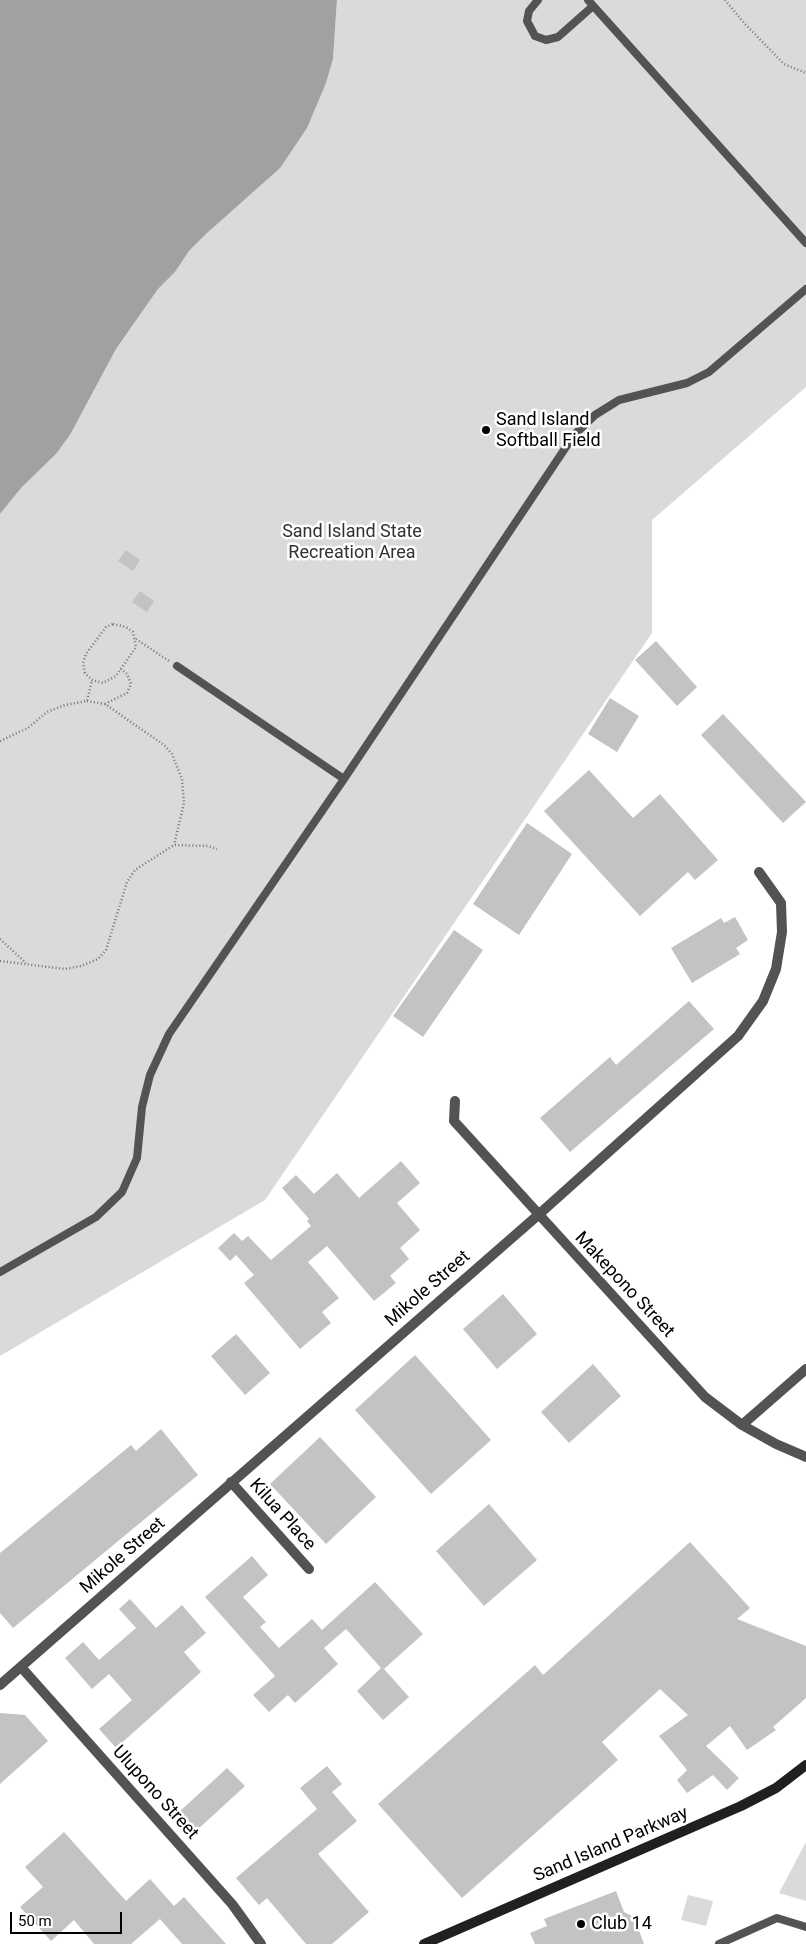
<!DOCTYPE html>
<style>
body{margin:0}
#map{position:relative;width:806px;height:1944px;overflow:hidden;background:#fff;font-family:Roboto,sans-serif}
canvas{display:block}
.scale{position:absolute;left:10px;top:1912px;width:112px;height:22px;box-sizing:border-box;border:2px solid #000;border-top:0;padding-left:6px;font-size:15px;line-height:18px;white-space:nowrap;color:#000;-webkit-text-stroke:4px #fff;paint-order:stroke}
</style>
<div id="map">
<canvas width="806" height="1944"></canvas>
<div class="scale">50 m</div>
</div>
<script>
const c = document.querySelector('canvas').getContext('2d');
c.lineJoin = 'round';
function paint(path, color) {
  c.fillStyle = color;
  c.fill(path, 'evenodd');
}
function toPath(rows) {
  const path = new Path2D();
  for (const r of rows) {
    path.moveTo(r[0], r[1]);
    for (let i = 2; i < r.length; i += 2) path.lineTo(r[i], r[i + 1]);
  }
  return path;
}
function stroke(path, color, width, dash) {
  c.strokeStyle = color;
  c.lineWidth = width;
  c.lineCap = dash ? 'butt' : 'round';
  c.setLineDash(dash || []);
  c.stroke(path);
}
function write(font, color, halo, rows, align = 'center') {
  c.font = font + ' Roboto,sans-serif';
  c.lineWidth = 5;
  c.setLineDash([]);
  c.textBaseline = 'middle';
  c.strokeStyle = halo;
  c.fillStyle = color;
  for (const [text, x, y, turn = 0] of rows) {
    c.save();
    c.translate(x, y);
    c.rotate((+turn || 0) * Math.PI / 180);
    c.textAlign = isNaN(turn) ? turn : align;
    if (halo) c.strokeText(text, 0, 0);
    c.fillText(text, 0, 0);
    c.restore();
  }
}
paint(toPath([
 [337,0,806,0,806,387,652,520,652,633,265,1200,0,1356,0,514,21,488,56,454,70,435,116,349,158,289,175,272,189,251,224,216,326,83,333,59],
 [806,1842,806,1901,779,1893],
 [688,1895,713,1901,706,1926,681,1920]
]), '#dadada');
paint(toPath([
 [0,0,337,0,333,59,326,83,307,128,280,168,207,233,189,251,175,272,158,289,116,349,70,435,56,454,21,488,0,514]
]), '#a1a1a1');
paint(toPath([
 [126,550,140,560,133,571,118,561],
 [140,591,154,601,147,612,132,602],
 [656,641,697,687,677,706,635,660],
 [610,698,639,716,617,752,588,734],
 [723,714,806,802,783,823,701,735],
 [589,770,633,818,660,794,718,860,695,880,688,872,640,916,544,811],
 [527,823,572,854,519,935,473,904],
 [735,917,748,940,736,948,740,954,692,983,671,948,721,918,724,923],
 [454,930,483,950,423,1037,393,1016],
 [689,1001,714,1029,570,1152,540,1118,610,1057,616,1065],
 [401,1161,420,1183,397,1203,420,1230,400,1248,409,1259,390,1276,396,1283,374,1301,327,1246,308,1262,339,1298,322,1312,331,1323,300,1349,244,1283,254,1275,236,1255,230,1261,218,1248,234,1233,242,1241,248,1236,271,1260,311,1226,307,1221,309,1219,282,1188,296,1175,314,1194,337,1173,359,1198],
 [503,1294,537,1334,497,1369,463,1329],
 [236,1334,270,1373,245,1395,211,1356],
 [415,1355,491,1440,431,1494,355,1410],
 [593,1364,621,1396,569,1443,541,1412],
 [161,1429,198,1475,13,1628,0,1613,0,1553,131,1445,136,1451],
 [320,1437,376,1497,326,1544,270,1484],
 [489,1504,537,1560,484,1606,436,1551],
 [690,1542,750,1608,737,1619,806,1646,806,1698,773,1727,776,1730,747,1750,730,1726,706,1746,739,1778,727,1790,713,1775,687,1793,677,1780,687,1770,659,1736,688,1715,660,1689,602,1742,618,1760,462,1898,378,1804,535,1665,543,1675],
 [252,1556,268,1575,243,1597,266,1622,260,1627,279,1648,312,1619,322,1630,375,1582,423,1634,384,1669,409,1697,383,1720,357,1691,381,1668,346,1629,324,1648,338,1664,295,1703,288,1695,269,1712,253,1695,275,1676,205,1597],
 [130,1599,156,1628,182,1605,206,1633,184,1652,201,1672,116,1748,99,1729,132,1700,109,1674,92,1689,65,1658,83,1642,99,1660,136,1628,119,1609],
 [0,1713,25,1715,48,1741,0,1784],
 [327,1766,342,1784,332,1792,357,1821,318,1854,369,1912,332,1944,306,1944,267,1898,259,1905,236,1878,317,1809,300,1788],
 [227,1768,245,1786,196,1831,178,1813],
 [64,1832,126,1901,150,1879,174,1906,184,1897,226,1944,182,1944,160,1919,131,1944,94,1944,74,1920,51,1941,20,1907,43,1887,25,1867],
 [616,1891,624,1912,634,1917,644,1944,535,1944,530,1933,547,1926,544,1919]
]), '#c3c3c3');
stroke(toPath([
 [725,0,745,24,784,64,806,73],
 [113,624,126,627,133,632,136,647,116,676,103,683,92,680,85,673,83,663,86,654,106,627,113,624],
 [136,639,169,661],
 [87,701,105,704,164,745,172,754,182,779,184,803,174,845],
 [105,704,127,693,131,684,127,674,121,669],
 [0,741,28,728,47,712,65,705,87,701,92,680],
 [0,939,26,963],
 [0,961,65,969,81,966,98,959,106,950,127,882,135,870,174,845,208,846,217,849]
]), '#757575', 2.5, [1, 2.5]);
stroke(toPath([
 [538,0,529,11,527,21,535,36,546,40,558,37,593,6],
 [588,0,806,243],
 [177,666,344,779],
 [0,1272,96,1217,122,1192,137,1158,142,1107,150,1075,169,1034,344,779,574,435,595,415,619,400,687,383,709,372,806,289],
 [719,1944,777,1918,806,1927]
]), '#535353', 8);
stroke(toPath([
 [455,1101,454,1121,705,1397,742,1425,776,1444,806,1457],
 [742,1425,806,1369],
 [231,1482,309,1569],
 [21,1667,232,1904,261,1944],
 [0,1685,537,1216,738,1036,763,1001,776,969,782,932,781,903,759,872]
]), '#535353', 10);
stroke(toPath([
 [424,1944,741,1806,776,1788,806,1765]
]), '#202020', 10);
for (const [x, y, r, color] of [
 [486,430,5,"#000"],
 [581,1924,5,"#000"]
]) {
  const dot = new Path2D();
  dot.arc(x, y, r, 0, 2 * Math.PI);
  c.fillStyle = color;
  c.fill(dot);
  stroke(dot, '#fff', 2);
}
write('18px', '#000', '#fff', [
 ["Sand Island",496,420],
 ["Softball Field",496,441],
 ["Club 14",591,1924]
], 'left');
write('18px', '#313131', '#fff', [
 ["Sand Island State",352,532],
 ["Recreation Area",352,553]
]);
write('18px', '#000', '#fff', [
 ["Makepono Street",624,1285,47],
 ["Mikole Street",428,1289,-41],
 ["Kilua Place",282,1515,48],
 ["Mikole Street",123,1556,-41],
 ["Ulupono Street",155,1793,48],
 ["Sand Island Parkway",611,1845,-23]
]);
</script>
